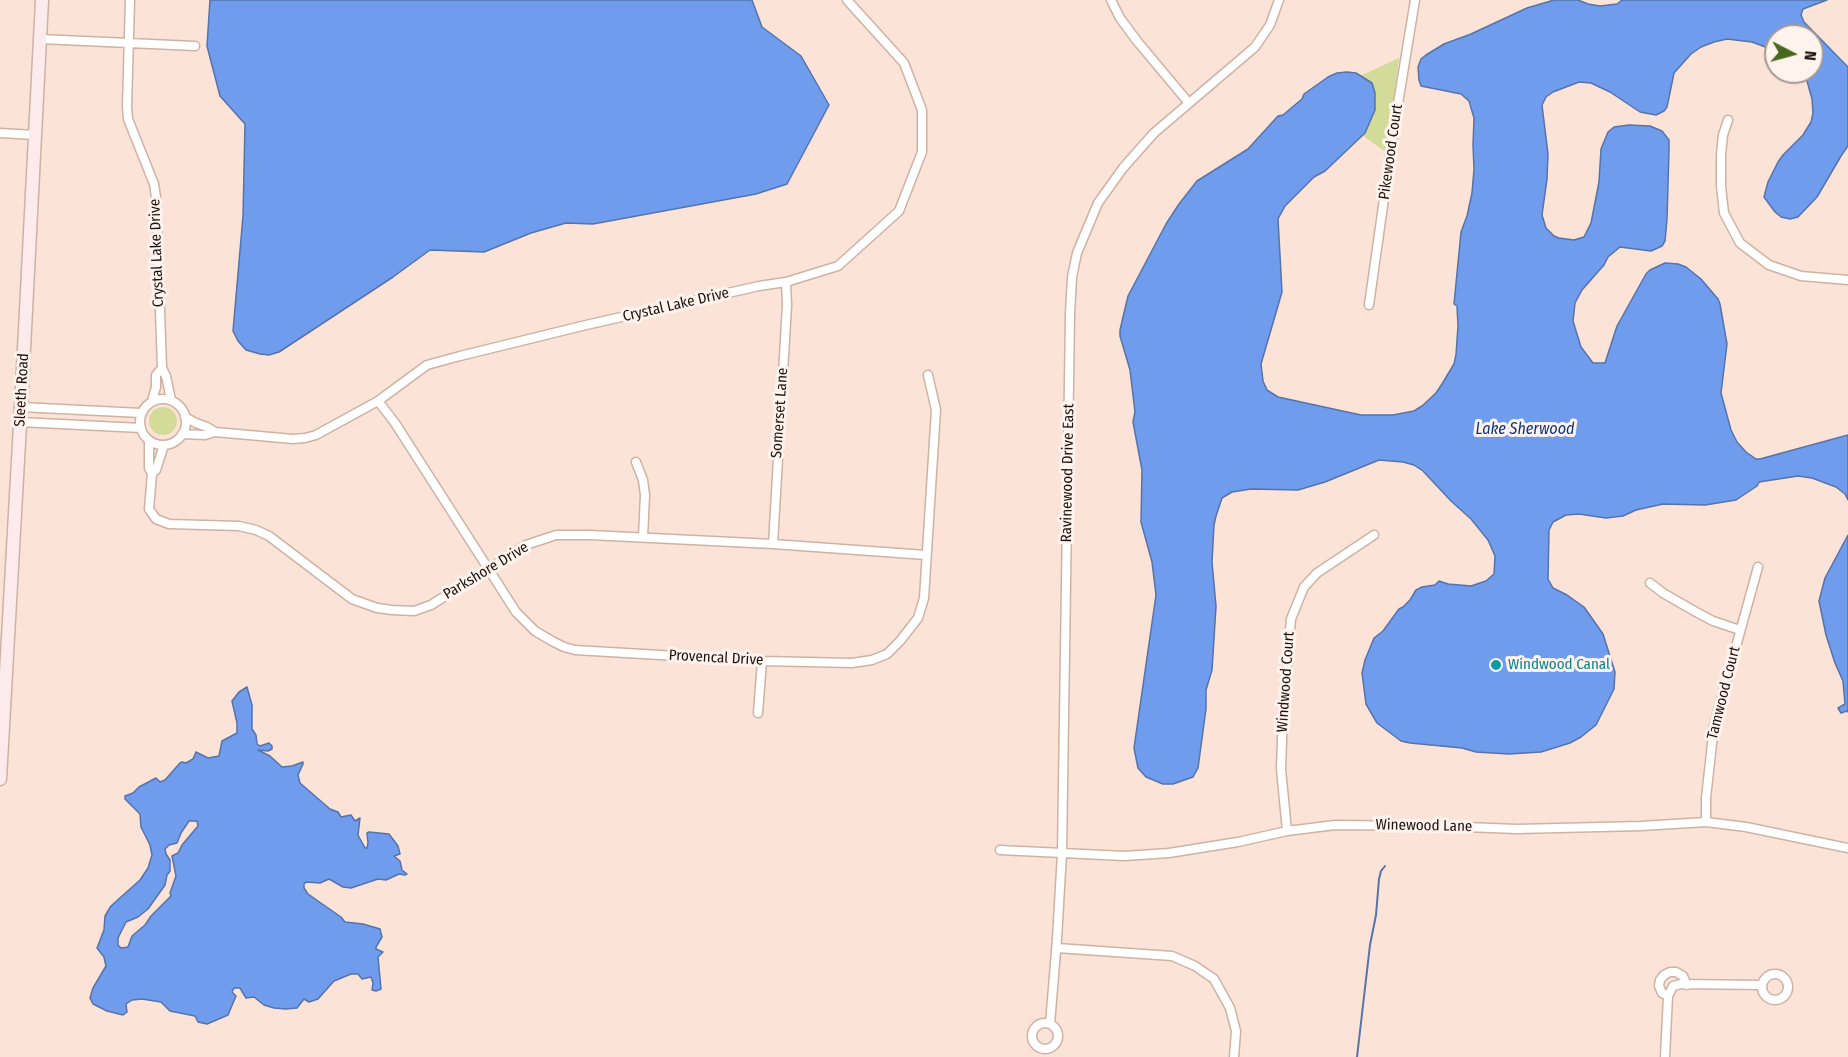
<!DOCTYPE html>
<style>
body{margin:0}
#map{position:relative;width:1848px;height:1057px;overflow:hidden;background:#fbe3d8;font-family:"Fira Sans Condensed",sans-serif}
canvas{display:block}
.north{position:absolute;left:1764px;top:24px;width:60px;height:60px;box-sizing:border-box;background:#fff3ed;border:2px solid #a59994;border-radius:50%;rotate:96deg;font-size:16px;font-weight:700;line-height:24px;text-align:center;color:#1d130e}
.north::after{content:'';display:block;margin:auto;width:21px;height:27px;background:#47681e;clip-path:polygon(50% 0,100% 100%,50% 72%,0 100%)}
</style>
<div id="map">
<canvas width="1848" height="1057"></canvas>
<div class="north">N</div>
</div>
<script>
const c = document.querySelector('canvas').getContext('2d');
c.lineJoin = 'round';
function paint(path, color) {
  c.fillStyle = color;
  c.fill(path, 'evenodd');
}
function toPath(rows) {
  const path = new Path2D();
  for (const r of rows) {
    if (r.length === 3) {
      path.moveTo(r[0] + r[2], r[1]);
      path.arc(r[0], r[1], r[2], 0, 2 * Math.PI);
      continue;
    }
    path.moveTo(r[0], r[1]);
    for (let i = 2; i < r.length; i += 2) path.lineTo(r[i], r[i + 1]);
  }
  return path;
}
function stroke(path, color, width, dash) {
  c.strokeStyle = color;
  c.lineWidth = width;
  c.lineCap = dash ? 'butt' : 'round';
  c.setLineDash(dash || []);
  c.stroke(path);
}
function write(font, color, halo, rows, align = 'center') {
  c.font = font + ' "Fira Sans Condensed",sans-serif';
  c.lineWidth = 6;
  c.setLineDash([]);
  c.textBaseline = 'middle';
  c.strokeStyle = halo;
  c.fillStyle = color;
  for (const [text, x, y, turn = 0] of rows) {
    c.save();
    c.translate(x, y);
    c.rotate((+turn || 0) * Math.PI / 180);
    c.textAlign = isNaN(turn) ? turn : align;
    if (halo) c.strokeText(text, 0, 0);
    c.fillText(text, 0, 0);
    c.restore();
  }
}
paint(toPath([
 [1399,58,1387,153,1362,135,1373,117,1376,100,1375,93,1360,76],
 [163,421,14]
]), '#d3db99');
const water = toPath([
 [210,0,752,0,762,27,801,56,829,105,787,184,756,194,593,224,566,223,531,233,484,252,430,250,393,277,279,352,269,355,260,354,246,350,238,341,233,331,243,216,245,124,220,96,207,46,210,0],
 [1554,0,1578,0,1588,4,1600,6,1617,4,1622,0,1827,0,1803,9,1801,15,1804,22,1848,67,1848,146,1841,156,1817,197,1798,217,1790,219,1781,217,1775,212,1764,197,1768,182,1778,162,1783,155,1803,135,1811,122,1813,113,1812,99,1807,81,1801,72,1812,72,1812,36,1776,36,1776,51,1752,42,1727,39,1714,42,1701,47,1691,54,1674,73,1667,107,1664,111,1656,115,1640,112,1610,92,1591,83,1579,82,1553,92,1546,97,1542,105,1548,154,1547,179,1542,215,1546,228,1554,236,1559,238,1574,240,1584,237,1591,223,1599,182,1601,149,1608,132,1614,127,1629,125,1650,126,1662,131,1669,140,1669,150,1667,219,1665,241,1662,246,1651,251,1620,247,1608,257,1604,265,1582,290,1575,303,1573,321,1581,347,1593,363,1605,363,1617,326,1646,274,1650,270,1665,263,1678,264,1686,267,1701,279,1718,299,1720,304,1727,344,1721,393,1731,430,1737,442,1746,452,1756,459,1760,459,1848,435,1848,500,1845,494,1836,487,1812,478,1798,476,1759,482,1757,486,1736,500,1705,505,1663,504,1636,510,1623,516,1606,518,1579,514,1566,515,1553,522,1549,530,1548,579,1553,588,1567,595,1584,607,1603,634,1615,672,1614,689,1596,725,1581,737,1570,743,1541,752,1509,754,1476,752,1462,748,1410,743,1401,741,1377,723,1366,704,1362,673,1365,660,1374,638,1383,631,1399,609,1403,607,1410,600,1416,590,1422,587,1435,585,1439,581,1448,584,1471,586,1486,581,1494,574,1495,556,1488,540,1471,519,1451,501,1423,471,1414,465,1403,462,1379,460,1325,482,1298,490,1251,489,1232,492,1222,498,1216,516,1214,525,1212,562,1216,606,1214,639,1212,670,1206,690,1206,709,1198,768,1193,777,1173,784,1163,784,1146,777,1138,768,1134,748,1156,595,1152,562,1141,522,1142,470,1133,422,1135,412,1130,370,1120,336,1120,330,1128,296,1166,224,1179,204,1197,181,1248,149,1278,116,1283,115,1302,99,1304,94,1328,77,1337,73,1347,72,1356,73,1372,83,1375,93,1375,110,1365,133,1325,171,1314,177,1285,206,1278,219,1282,292,1261,364,1263,381,1267,390,1278,397,1361,415,1393,415,1414,411,1422,406,1436,393,1442,384,1454,364,1456,355,1458,326,1457,306,1454,304,1461,232,1467,216,1472,193,1474,169,1473,145,1474,118,1469,101,1461,94,1421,86,1419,80,1418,67,1421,59,1426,55,1444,44,1471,34,1527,8,1554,0],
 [1848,535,1848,712,1847,711,1841,713,1838,708,1845,704,1843,681,1835,663,1826,635,1819,601,1825,578,1848,535],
 [247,687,252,705,252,729,256,735,257,744,260,746,269,743,272,746,272,749,268,751,258,750,270,756,282,767,292,766,303,762,303,764,298,775,300,783,330,809,338,812,341,817,351,815,355,821,360,818,358,835,365,848,367,848,368,843,367,833,369,832,389,834,398,846,400,854,394,856,400,861,402,870,407,874,405,875,399,874,386,880,378,879,351,888,343,887,329,879,320,883,306,882,304,884,304,888,308,894,341,917,345,922,363,924,380,929,382,937,376,947,376,949,383,952,378,957,381,989,376,991,372,990,373,983,371,977,362,979,358,974,351,974,334,981,318,999,309,1002,304,999,297,1008,286,1009,274,1008,264,1005,254,997,246,998,240,988,234,988,232,992,236,996,228,1015,207,1024,198,1022,195,1016,170,1011,161,1002,142,999,132,1000,126,1004,127,1012,123,1015,107,1011,93,1004,90,998,93,988,106,966,104,957,97,948,104,930,105,916,111,906,140,880,148,868,152,855,150,845,141,827,140,814,125,799,125,796,133,793,139,787,156,778,160,782,165,780,180,763,182,762,186,763,193,759,196,752,208,758,219,756,222,741,237,733,237,723,232,701,239,692,247,687],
 [189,821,197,821,198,826,182,845,178,853,172,856,176,876,170,893,171,896,151,916,145,925,132,936,128,947,121,948,118,945,118,938,126,922,138,917,148,909,165,885,167,875,170,871,170,860,166,854,165,849,169,845,177,843,181,833,189,821]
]);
paint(water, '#6f9ced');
stroke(water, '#5673aa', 1.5);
stroke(toPath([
 [1357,1057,1370,945,1376,915,1379,879,1381,871,1385,866]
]), '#5673aa', 2);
const street = toPath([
 [130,0,127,107,128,119,154,184,156,197,162,368,166,376,171,400],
 [1111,0,1120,18,1137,41,1188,102],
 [40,39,195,46],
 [1728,120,1723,135,1721,154,1721,186,1724,213,1740,243,1769,265,1801,276,1848,280],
 [0,133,35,135],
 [1369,305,1394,128,1415,0],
 [163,422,23],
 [152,401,156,387,156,375,162,368],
 [378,401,395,423,516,612,535,631,552,641,564,647,575,650,762,661,852,663,872,660,887,654,900,641,918,618,924,598,936,410,928,375],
 [21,407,141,413],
 [185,417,196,423,207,427,215,432],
 [20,422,141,428],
 [182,434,205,435,215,432,293,439,305,438,316,435,378,401,427,365,460,356,586,325,759,286,786,282,838,266,899,211,922,152,922,110,904,63,847,0],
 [149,441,149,468,152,474],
 [164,445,156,470,152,474,149,509,156,519,169,524,239,526,256,530,269,536,352,599,377,608,392,610,414,611,431,605,526,545,556,535,590,535,773,544,926,555],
 [636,462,643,480,645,495,643,537],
 [773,544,787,305,786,282],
 [1650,583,1663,593,1696,612,1713,621,1740,630],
 [758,713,762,661],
 [1706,822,1706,798,1714,726,1758,567],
 [1287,831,1281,769,1283,712,1291,619,1304,587,1317,573,1374,535],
 [1000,850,1124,856,1169,853,1238,842,1287,831,1335,825,1440,826,1517,829,1641,826,1706,822,1746,827,1848,848],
 [1057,948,1172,956,1195,966,1214,979,1230,1008,1236,1031,1234,1057],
 [1775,987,13],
 [1668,996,1662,993,1659,986,1660,980,1664,975,1670,972,1676,972,1683,976,1687,985],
 [1045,1036,13],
 [1050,1024,1057,939,1062,853,1070,314,1072,277,1077,253,1098,203,1123,168,1154,133,1255,47,1270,25,1279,0],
 [1665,1057,1668,996,1673,986,1681,984,1762,985]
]);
const secondary = toPath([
 [0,779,21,407,42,0]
]);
stroke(street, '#ceb2a4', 11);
stroke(secondary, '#ceb2a4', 15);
stroke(street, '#fff', 8);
stroke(secondary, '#fceaed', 12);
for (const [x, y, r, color] of [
 [1496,665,6,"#0f9aa8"]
]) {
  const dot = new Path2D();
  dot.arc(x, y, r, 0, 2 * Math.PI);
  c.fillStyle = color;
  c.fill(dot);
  stroke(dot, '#fff3ed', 2);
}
write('15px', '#1d130e', '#fff3ed', [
 ["Pikewood Court",1391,152,-82],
 ["Crystal Lake Drive",157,253,-92],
 ["Crystal Lake Drive",676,305,-13],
 ["Sleeth Road",22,390,-87],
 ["Somerset Lane",780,413,-86],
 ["Ravinewood Drive East",1068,473,-89],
 ["Parkshore Drive",486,571,-31],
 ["Provencal Drive",716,658,3],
 ["Windwood Court",1286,682,-86],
 ["Tamwood Court",1724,693,-76],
 ["Winewood Lane",1424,826,1]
]);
write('15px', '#0d838f', '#fff3ed', [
 ["Windwood Canal",1508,665]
], 'left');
write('italic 16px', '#0e357b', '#fff3ed', [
 ["Lake Sherwood",1525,430]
]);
</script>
